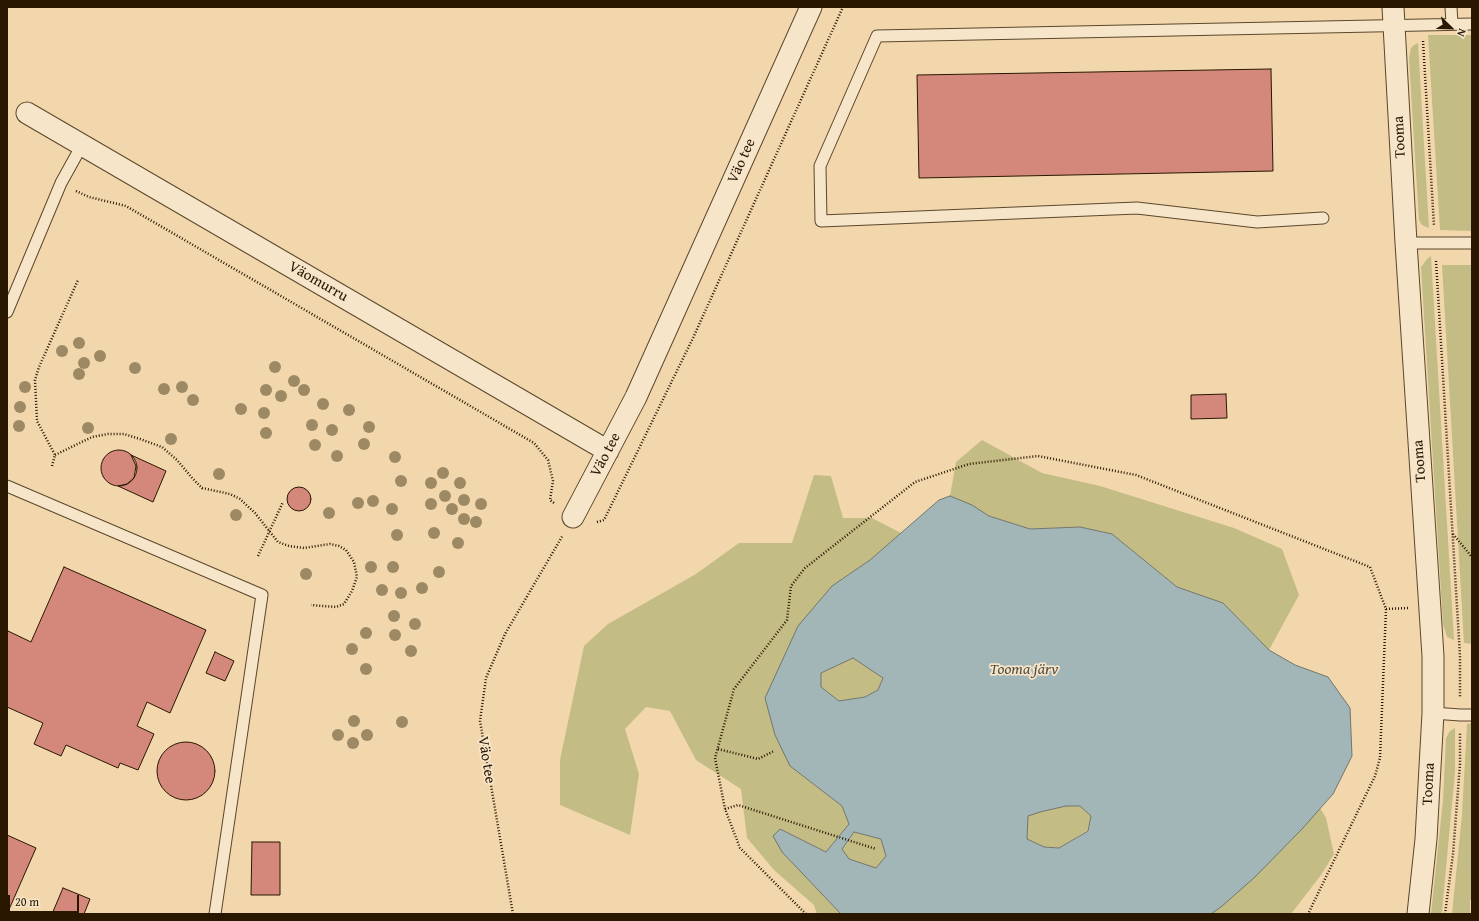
<!DOCTYPE html>
<meta charset="utf-8">
<style>
body{margin:0}
#map{position:relative;width:1479px;height:921px;overflow:hidden;background:#f2d7ad;font-family:"Gentium Book Plus",serif}
canvas{display:block}
.frame{position:absolute;inset:0;border:8px solid #291700;pointer-events:none}
.north{position:absolute;left:1431px;top:8px;width:40px;height:40px;-webkit-text-stroke:3px #f7e5ca;paint-order:stroke;rotate:113deg;font-size:11px;font-weight:700;line-height:16px;text-align:center;color:#291700}
.north::after{content:'';display:block;margin:auto;width:14px;height:18px;background:#291700;clip-path:polygon(50% 0,100% 100%,50% 72%,0 100%)}
.scale{position:absolute;left:8px;top:895px;width:71px;height:18px;box-sizing:border-box;border:2px solid #291700;border-top:0;padding-left:5px;font-size:12px;line-height:14px;white-space:nowrap;color:#291700;-webkit-text-stroke:3px #f7e5ca;paint-order:stroke}
</style>
<div id="map">
<canvas width="1479" height="921"></canvas>
<div class="frame"></div>
<div class="north">N</div>
<div class="scale">20 m</div>
</div>
<script>
const c = document.querySelector('canvas').getContext('2d');
c.lineJoin = 'round';
function paint(path, color) {
  c.fillStyle = color;
  c.fill(path, 'evenodd');
}
function toPath(rows) {
  const path = new Path2D();
  for (const r of rows) {
    if (r.length === 3) {
      path.moveTo(r[0] + r[2], r[1]);
      path.arc(r[0], r[1], r[2], 0, 2 * Math.PI);
      continue;
    }
    path.moveTo(r[0], r[1]);
    for (let i = 2; i < r.length; i += 2) path.lineTo(r[i], r[i + 1]);
  }
  return path;
}
function stroke(path, color, width, dash) {
  c.strokeStyle = color;
  c.lineWidth = width;
  c.lineCap = dash ? 'butt' : 'round';
  c.setLineDash(dash || []);
  c.stroke(path);
}
function write(font, color, halo, rows, align = 'center') {
  c.font = font + ' "Gentium Book Plus",serif';
  c.lineWidth = 3.5;
  c.setLineDash([]);
  c.textBaseline = 'middle';
  c.strokeStyle = halo;
  c.fillStyle = color;
  for (const [text, x, y, turn = 0] of rows) {
    c.save();
    c.translate(x, y);
    c.rotate((+turn || 0) * Math.PI / 180);
    c.textAlign = isNaN(turn) ? turn : align;
    if (halo) c.strokeText(text, 0, 0);
    c.fillText(text, 0, 0);
    c.restore();
  }
}
paint(toPath([
 [1428,35,1472,35,1472,231,1440,230],
 [1418,43,1429,228,1422,225,1419,220,1414,141,1409,58,1411,48,1414,45],
 [1431,256,1454,640,1447,637,1443,624,1421,267,1427,259],
 [1442,265,1472,265,1472,644,1464,643],
 [982,440,1042,473,1100,486,1234,528,1282,549,1299,595,1269,650,1223,603,1177,587,1112,534,1080,527,1030,529,989,516,977,509,950,496,956,462],
 [814,475,831,476,843,518,872,518,901,533,870,560,832,586,790,766,842,806,849,824,826,852,780,829,782,852,841,914,817,914,814,905,775,871,747,838,741,789,696,760,670,711,646,707,625,729,639,774,630,835,560,805,560,760,584,646,608,624,696,574,739,543,792,543],
 [853,658,883,677,878,690,865,697,839,701,821,687,821,673],
 [1328,677,1350,708,1352,756,1333,794,1320,808,1326,818,1334,854,1321,875,1291,914,1142,914],
 [1472,723,1472,900,1470,900,1470,914,1452,914,1462,815,1467,724],
 [1455,728,1455,772,1442,911,1441,914,1431,914,1443,800,1446,738,1450,731],
 [1066,806,1080,806,1091,816,1088,830,1059,848,1044,847,1027,839,1028,816,1040,812],
 [854,832,881,839,886,856,876,868,849,859,841,849]
]), '#c3bc84');
const water = toPath([
 [950,496,972,505,989,516,1030,529,1080,527,1112,534,1177,587,1223,603,1269,650,1295,665,1328,677,1350,708,1352,756,1333,794,1302,829,1255,877,1221,907,1211,914,841,914,782,852,773,836,780,829,826,852,849,824,842,806,790,766,775,735,765,698,798,626,832,586,870,560,939,500,950,496],
 [853,658,883,678,878,690,865,697,839,701,821,687,821,673,853,658],
 [1066,806,1080,806,1091,816,1088,831,1059,848,1044,847,1027,839,1028,816,1040,812,1066,806],
 [854,832,881,839,886,856,876,868,849,859,842,849,854,832]
]);
paint(water, '#a2b6b7');
stroke(water, '#72766e', 1);
const building = toPath([
 [1271,69,1273,171,919,178,917,75,1271,69],
 [1226,394,1227,418,1191,419,1191,395,1226,394],
 [119,468,18],
 [131,455,166,471,153,502,118,486,127,484,134,478,136,466,131,455],
 [299,499,12],
 [64,567,206,630,170,713,147,702,137,726,154,734,138,770,120,763,118,768,66,745,61,756,34,744,43,723,7,707,7,633,8,631,31,642,64,567],
 [215,652,234,661,225,681,206,673,215,652],
 [186,771,29],
 [7,835,36,848,7,914,7,835],
 [252,842,280,842,280,895,251,895,252,842],
 [63,888,90,899,84,914,52,914,63,888]
]);
paint(building, '#d4887c');
stroke(building, '#291700', 1);
const lane = toPath([
 [1451,7,1452,24],
 [1323,218,1257,222,1137,208,821,221,820,166,877,36,1472,24],
 [1406,243,1472,243],
 [7,312,61,183,82,145],
 [7,486,262,595,215,914],
 [1433,713,1460,715,1472,715]
]);
const street = toPath([
 [1393,7,1406,243,1433,656,1433,713,1426,839,1418,914],
 [27,113,608,451],
 [573,517,636,397,811,7]
]);
stroke(lane, '#5b472b', 13);
stroke(street, '#5b472b', 23);
stroke(toPath([
 [1423,41,1434,226],
 [76,191,89,197,126,206,534,443,548,460,553,481,550,500,554,503],
 [1436,261,1460,656,1460,697],
 [55,455,92,437,108,434,124,434,140,439,162,447,177,460,193,479,202,488,230,494,240,499,255,513,278,542,289,546,304,548,330,544,339,546,346,550,354,562,357,577,352,591,344,604,336,607,311,605],
 [52,466,55,455,37,421,35,380,39,367,78,280],
 [597,522,604,520,693,338,843,7],
 [1453,534,1472,557],
 [258,556,283,502],
 [1386,609,1408,608],
 [718,749,758,759,774,751],
 [725,809,738,805,876,849],
 [513,914,480,721,486,678,505,634,563,535],
 [806,914,740,848,725,809,715,758,734,689,787,620,791,586,805,568,915,482,969,464,1038,456,1136,475,1370,567,1386,609,1380,758,1375,776,1308,914],
 [1445,914,1453,854,1460,764,1460,732]
]), '#291700', 2.5, [1, 2]);
stroke(lane, '#f7e5ca', 11);
stroke(street, '#f7e5ca', 21);
c.fillStyle = '#9d8964';
for (const [x, y] of [
 [79,343],
 [62,351],
 [100,356],
 [84,363],
 [275,367],
 [135,368],
 [79,374],
 [294,381],
 [25,387],
 [182,387],
 [164,389],
 [266,390],
 [304,390],
 [281,396],
 [193,400],
 [323,404],
 [20,407],
 [241,409],
 [349,410],
 [264,413],
 [312,425],
 [19,426],
 [369,427],
 [88,428],
 [332,430],
 [266,433],
 [171,439],
 [364,444],
 [315,445],
 [337,456],
 [395,457],
 [443,473],
 [219,474],
 [401,481],
 [431,483],
 [460,483],
 [445,496],
 [464,500],
 [373,501],
 [358,503],
 [431,504],
 [481,504],
 [392,509],
 [452,509],
 [329,513],
 [236,515],
 [464,519],
 [476,522],
 [434,533],
 [397,535],
 [458,543],
 [371,567],
 [393,567],
 [439,572],
 [306,574],
 [422,588],
 [382,590],
 [401,593],
 [394,616],
 [415,624],
 [366,633],
 [395,635],
 [352,649],
 [411,651],
 [366,669],
 [354,721],
 [402,722],
 [338,735],
 [367,735],
 [353,743]
]) {
  c.beginPath();
  c.arc(x, y, 6, 0, 2 * Math.PI);
  c.fill();
}
write('15px', '#291700', '#f7e5ca', [
 ["Tooma",1400,137,-93],
 ["Väo tee",742,161,-66],
 ["Väomurru",318,282,30],
 ["Väo tee",606,455,-62],
 ["Tooma",1420,461,-94],
 ["Väo tee",486,760,81],
 ["Tooma",1429,784,-87]
]);
write('italic 16px', '#534f40', '#f7e5ca', [
 ["Tooma järv",1024,670]
]);
</script>
